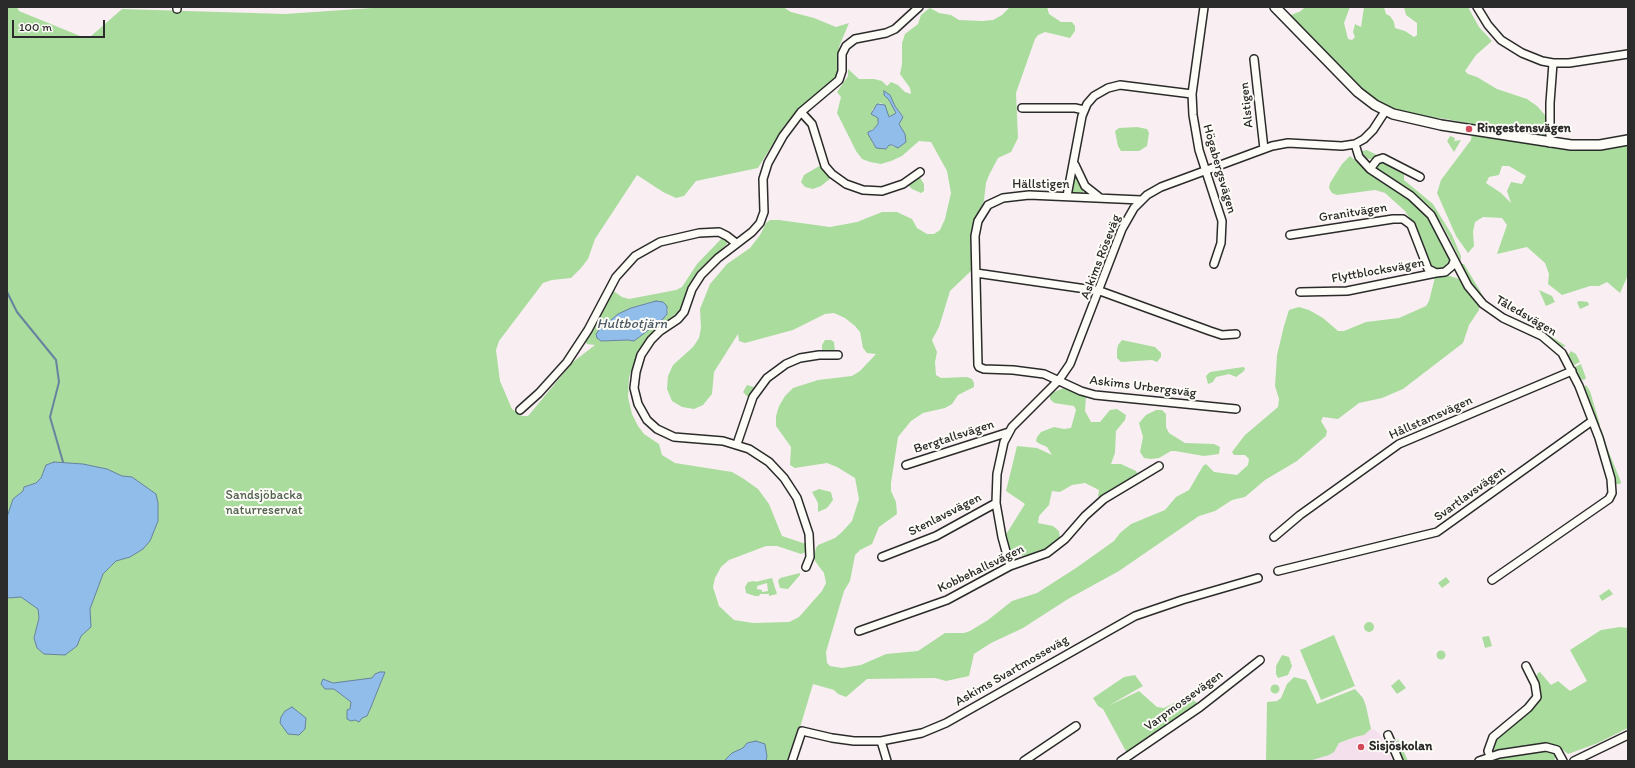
<!DOCTYPE html>
<meta charset="utf-8">
<style>
body{margin:0}
#map{position:relative;width:1635px;height:768px;overflow:hidden;background:#f9eff2;font-family:Itim,sans-serif}
canvas{display:block}
.frame{position:absolute;inset:0;border:8px solid #2b2b2b;pointer-events:none}
.scale{position:absolute;left:12px;top:20px;width:93px;height:18px;box-sizing:border-box;border:2px solid #2b2b2b;border-top:0;padding-left:5px;font-size:12px;line-height:14px;white-space:nowrap;color:#2b2b2b;-webkit-text-stroke:3px #fdfcf7;paint-order:stroke}
</style>
<div id="map">
<canvas width="1635" height="768"></canvas>
<div class="frame"></div>
<div class="scale">100 m</div>
</div>
<script>
const c = document.querySelector('canvas').getContext('2d');
c.lineJoin = 'round';
function paint(path, color) {
  c.fillStyle = color;
  c.fill(path, 'evenodd');
}
function toPath(rows) {
  const path = new Path2D();
  for (const r of rows) {
    if (r.length === 3) {
      path.moveTo(r[0] + r[2], r[1]);
      path.arc(r[0], r[1], r[2], 0, 2 * Math.PI);
      continue;
    }
    path.moveTo(r[0], r[1]);
    for (let i = 2; i < r.length; i += 2) path.lineTo(r[i], r[i + 1]);
  }
  return path;
}
function stroke(path, color, width, dash) {
  c.strokeStyle = color;
  c.lineWidth = width;
  c.lineCap = dash ? 'butt' : 'round';
  c.setLineDash(dash || []);
  c.stroke(path);
}
function write(font, color, halo, rows, align = 'center') {
  c.font = font + ' Itim,sans-serif';
  c.lineWidth = 4;
  c.setLineDash([]);
  c.textBaseline = 'middle';
  c.strokeStyle = halo;
  c.fillStyle = color;
  for (const [text, x, y, turn = 0] of rows) {
    c.save();
    c.translate(x, y);
    c.rotate((+turn || 0) * Math.PI / 180);
    c.textAlign = isNaN(turn) ? turn : align;
    if (halo) c.strokeText(text, 0, 0);
    c.fillText(text, 0, 0);
    c.restore();
  }
}
paint(toPath([
 [1371,729,1375,730,1380,735,1393,761,1309,761,1329,755,1334,752,1339,743,1355,737,1364,735]
]), '#f4dfed');
paint(toPath([
 [7,7,17,7,19,11,85,38,90,37,122,9,285,14,387,7,783,7,791,12,814,18,836,27,849,23,839,47,839,66,835,79,815,94,784,126,758,168,696,181,684,196,676,198,663,192,637,175,595,239,588,259,581,268,571,278,552,280,543,283,499,341,496,350,500,381,512,409,522,416,528,416,573,362,595,345,587,344,585,341,612,290,622,297,629,299,676,290,682,287,697,264,722,238,727,241,727,244,694,277,680,311,657,328,637,353,629,378,628,397,632,414,638,426,644,434,659,444,662,455,675,463,732,472,744,479,758,489,769,504,782,536,806,544,806,552,801,554,777,546,766,546,729,560,721,567,715,578,713,587,719,606,734,620,753,623,789,622,799,617,822,591,826,583,824,573,815,561,814,556,816,548,818,545,835,538,842,532,852,521,859,499,855,478,837,467,827,463,801,467,795,468,790,465,791,447,776,426,776,416,779,406,785,396,793,388,818,380,852,376,860,371,876,354,867,353,863,348,860,332,855,326,845,318,834,313,825,314,793,330,745,343,739,341,738,334,714,372,712,394,703,405,694,409,682,407,672,401,667,389,668,376,673,365,693,347,699,338,701,328,700,309,710,284,727,264,750,248,760,235,766,223,770,220,779,220,830,227,857,222,882,212,897,212,912,219,917,228,927,234,934,234,940,230,945,219,951,193,947,171,931,142,919,141,902,156,891,161,881,164,870,162,862,159,856,151,837,113,841,97,837,92,848,76,848,69,859,79,874,79,882,81,887,86,891,82,898,85,905,92,911,94,910,88,900,74,902,64,902,43,905,34,918,24,921,15,927,10,930,8,939,13,951,15,959,20,982,21,993,20,1002,15,1010,7,1047,7,1049,14,1061,22,1072,22,1075,26,1075,31,1070,38,1045,32,1038,35,1035,39,1016,93,1018,138,1011,152,998,158,989,175,986,183,984,200,977,219,973,269,950,291,939,327,932,340,937,352,935,362,936,375,941,378,967,377,972,379,974,383,974,387,958,395,952,404,945,408,923,413,911,421,898,437,891,483,891,491,896,502,897,514,879,527,872,544,860,550,855,555,850,581,844,591,826,652,827,663,830,666,842,668,861,665,886,654,918,651,945,633,964,633,970,631,988,620,1012,601,1037,593,1076,568,1114,541,1120,533,1131,524,1165,510,1176,497,1189,490,1203,466,1206,464,1214,472,1237,475,1248,465,1249,459,1245,455,1234,455,1232,452,1245,435,1278,407,1279,399,1275,386,1277,355,1284,326,1289,310,1299,307,1309,310,1323,318,1338,331,1344,331,1366,322,1399,318,1426,306,1429,301,1435,277,1447,275,1459,279,1479,306,1479,310,1469,325,1463,343,1403,389,1382,398,1359,403,1338,419,1323,417,1321,421,1327,431,1326,436,1297,461,1265,480,1245,497,1232,500,1215,511,1199,516,1119,571,1068,599,1023,628,991,643,974,654,969,676,946,681,935,678,867,679,846,697,838,694,834,690,813,684,790,761,7,761],
 [887,97,892,100,895,106,903,117,899,124,906,138,895,147,889,145,886,149,873,144,870,131,876,127,879,120,878,118,874,116,872,110,880,103,885,105,889,117,896,113],
 [647,303,668,309,667,314,663,318,634,341,628,340,601,341,599,330,607,323,618,314],
 [1305,7,1350,7,1344,23,1348,39,1352,40,1355,37,1353,32,1355,24,1361,27,1364,7,1384,7,1386,14,1390,16,1394,22,1395,28,1405,31,1414,37,1417,35,1417,23,1406,15,1404,7,1468,7,1479,27,1492,41,1476,55,1465,71,1468,74,1477,77,1497,89,1527,99,1537,106,1545,115,1546,136,1590,141,1628,135,1628,275,1620,293,1607,282,1599,286,1590,286,1562,295,1548,284,1549,274,1545,263,1527,247,1497,254,1507,225,1502,218,1483,217,1475,222,1473,232,1474,246,1468,253,1456,236,1437,193,1441,180,1471,140,1473,124,1446,119,1420,116,1395,110,1386,107,1367,93,1290,18,1291,15,1301,11],
 [1502,166,1509,166,1526,176,1522,184,1511,182,1507,191,1511,203,1501,193,1486,183,1489,177,1499,175],
 [1137,127,1147,129,1149,133,1147,146,1139,151,1121,151,1118,146,1115,131,1119,128],
 [1450,136,1455,138,1454,141,1461,140,1454,152,1447,141],
 [1367,150,1377,155,1374,160,1365,158,1362,151],
 [1350,156,1368,172,1407,197,1425,213,1449,255,1449,264,1445,269,1434,269,1430,266,1414,225,1405,211,1385,193,1375,190,1337,195,1332,193,1329,188,1330,183,1342,164],
 [1382,160,1404,173,1404,180,1433,204,1452,235,1461,256,1461,261,1443,226,1431,208,1408,188,1377,169,1377,164],
 [821,165,831,178,821,186,813,189,805,187,801,182,804,175],
 [1074,175,1083,187,1083,194,1071,193],
 [919,176,924,184,924,191,921,193,912,189,908,185],
 [1461,264,1464,264,1486,301,1470,282],
 [1539,290,1552,296,1555,302,1546,306],
 [1580,301,1588,302,1589,305,1580,309,1577,302],
 [1497,310,1544,332,1566,346,1562,347,1539,330],
 [825,340,831,340,834,342,835,352,822,351,822,345],
 [1122,340,1155,347,1161,353,1161,357,1157,362,1152,360,1121,362,1117,358,1117,350,1118,345],
 [1571,351,1576,354,1580,362,1574,365,1568,355],
 [1581,364,1586,378,1584,380,1580,379,1575,367],
 [1243,367,1245,368,1244,371,1236,377,1229,374,1216,377,1213,382,1208,384,1206,376,1210,372],
 [747,385,754,387,748,397,743,392],
 [1586,385,1590,391,1600,425,1598,426,1585,391,1584,387],
 [1064,388,1086,396,1085,411,1091,422,1100,422,1110,410,1117,409,1126,415,1125,420,1116,431,1115,453,1111,464,1121,464,1136,471,1138,474,1100,498,1098,496,1099,490,1085,483,1072,485,1060,492,1052,491,1049,505,1039,516,1038,523,1053,526,1059,531,1060,539,1042,552,1030,556,1015,555,1010,551,1005,536,1025,504,1006,491,1017,446,1037,448,1052,455,1047,447,1038,443,1036,441,1037,437,1041,432,1054,427,1064,429,1071,428,1076,410,1074,406,1054,403,1050,399,1050,395,1054,392],
 [1156,410,1162,410,1166,414,1166,427,1169,433,1185,443,1214,444,1220,447,1219,454,1204,456,1175,451,1171,451,1159,458,1151,459,1144,458,1140,452,1143,437,1139,423,1146,415],
 [1601,428,1608,450,1621,482,1620,484,1616,484,1615,481,1600,430],
 [819,489,831,492,833,500,827,508,818,512,818,503,812,492],
 [800,573,800,575,788,589,780,588,778,581,780,578],
 [1446,577,1450,582,1442,588,1438,583],
 [772,578,777,594,769,596,769,594,760,594,759,596,755,596,746,593,745,587,748,582,755,581,755,582],
 [767,583,768,591,762,592,762,590,757,589,757,586],
 [1609,589,1613,594,1602,601,1599,596],
 [1369,627,5],
 [1620,627,1628,628,1628,728,1598,743,1568,754,1558,746,1549,743,1498,752,1494,750,1492,747,1495,738,1537,703,1539,699,1535,678,1538,673,1540,672,1551,685,1558,681,1570,691,1587,681,1570,650,1601,630],
 [1334,635,1355,686,1321,700,1300,650],
 [1489,636,1492,646,1485,648,1482,637],
 [1441,655,4.5],
 [1282,655,1289,657,1292,666,1288,675,1278,678,1276,674,1276,666],
 [1135,675,1143,686,1108,706,1139,691,1157,707,1164,708,1188,696,1200,705,1128,755,1103,709,1098,706,1093,698,1124,677],
 [1294,677,1306,680,1317,704,1355,689,1363,698,1366,706,1371,729,1364,735,1355,737,1339,743,1334,752,1329,755,1309,761,1266,761,1267,702,1277,701,1281,698,1287,684],
 [1399,679,1406,688,1397,694,1391,686],
 [1275,689,4.5],
 [1398,739,1400,743,1408,761,1403,761,1396,744],
 [1546,750,1553,752,1556,756,1554,761,1488,761]
]), '#aadc9e');
const water = toPath([
 [884,91,890,95,895,106,903,117,899,124,905,134,906,142,898,148,892,145,889,145,886,149,876,148,868,134,868,132,873,130,878,124,878,118,871,114,877,104,885,105,889,117,896,113,889,100,884,95,884,91],
 [656,301,663,302,667,306,667,314,663,319,634,341,628,340,601,341,597,338,596,334,599,330,618,314,631,308,656,301],
 [54,462,83,464,107,469,122,476,132,477,156,494,158,503,158,521,150,541,143,549,130,557,116,561,103,574,90,609,91,627,81,636,77,646,65,655,44,654,37,648,34,638,39,618,38,609,21,597,9,598,7,596,7,517,13,499,23,491,24,487,36,483,41,478,46,465,54,462],
 [380,672,385,672,371,707,367,716,362,718,359,722,355,720,351,721,347,719,347,710,350,709,351,702,334,689,325,689,321,684,323,679,333,683,372,678,375,674,380,672],
 [292,707,306,718,305,729,299,735,288,734,280,723,281,717,285,711,292,707],
 [756,741,765,744,767,756,766,761,724,761,732,753,743,748,747,743,756,741]
]);
paint(water, '#91bdea');
stroke(water, '#68839e', 1);
stroke(toPath([
 [7,292,17,312,56,360,59,382,50,417,63,462]
]), '#68839e', 2);
const minor = toPath([
 [177,7,177,9],
 [1204,7,1192,94,1193,115,1199,150,1222,221,1221,243,1214,264],
 [1477,7,1488,25,1501,40,1522,53,1542,61,1553,63,1569,63,1628,54],
 [1254,59,1264,149],
 [1022,108,1075,108,1084,110],
 [801,112,812,124,825,166,832,174,846,184,863,190,882,191,903,184,920,172],
 [1550,143,1550,103,1553,63],
 [1355,144,1359,157,1370,169,1411,196,1431,215,1468,286,1483,304,1503,318,1542,336,1562,353,1579,386,1599,438,1611,479,1612,493,1609,499,1492,580],
 [1075,165,1085,186,1099,197],
 [1370,169,1377,160,1383,158,1420,177],
 [1067,196,1082,116,1087,104,1094,96,1108,88,1120,85,1192,94],
 [1141,200,1029,195,1003,198,988,205,978,221,975,236,978,365,979,367,984,369,1013,370,1044,374,1081,391,1095,395,1236,409],
 [1290,235,1393,219,1403,219,1411,225,1428,269,1436,273,1445,272,1452,266,1454,261],
 [976,273,1100,291,1210,331,1222,335,1236,334],
 [1300,292,1347,291,1436,273],
 [520,410,539,393,567,362,588,330,616,277,635,256,660,242,699,233,719,232,727,236,736,243],
 [737,444,753,397,767,378,786,364,800,358,819,355,838,355],
 [906,465,1009,432],
 [1274,537,1300,515,1399,444,1572,371],
 [882,557,936,536,996,503],
 [1010,566,1002,537,996,503,997,474,1004,442,1012,427,1059,380,1070,364,1122,229,1134,208,1147,195,1161,187,1272,146,1288,143,1342,146,1355,144,1364,139,1373,130,1386,110],
 [806,567,810,557,809,534,797,498,784,478,769,462,749,449,723,441,674,437,657,429,647,420,638,404,634,388,636,372,641,355,651,340,660,331,678,319,684,312,692,289,701,275,718,258,752,232,760,223,764,212,763,179,768,163,783,136,801,112,839,80,842,71,842,54,846,46,855,39,886,33,895,29,919,7],
 [1278,571,1437,532,1592,421],
 [859,631,947,600,1010,566,1047,553,1065,539,1085,516,1104,499,1159,466],
 [1388,735,1399,761],
 [881,741,887,761],
 [1490,756,1488,751,1493,737,1528,708,1537,697,1535,684,1526,666],
 [792,761,802,731,832,738,854,741,881,741,922,733,946,723,1135,616,1182,600,1258,578],
 [1024,761,1076,726],
 [1121,761,1200,707,1260,660],
 [1479,761,1499,754,1546,747,1557,750,1563,761],
 [1574,761,1628,735]
]);
const tertiary = toPath([
 [1275,7,1358,92,1375,105,1393,114,1441,125,1571,145,1600,145,1628,140]
]);
stroke(minor, '#2b2b2b', 10);
stroke(tertiary, '#2b2b2b', 12);
stroke(minor, '#fdfcf7', 7);
stroke(tertiary, '#fdfcf7', 9);
for (const [x, y, r, color] of [
 [1469,129,4,"#d1495b"],
 [1361,747,4,"#d1495b"]
]) {
  const dot = new Path2D();
  dot.arc(x, y, r, 0, 2 * Math.PI);
  c.fillStyle = color;
  c.fill(dot);
  stroke(dot, '#fdfcf7', 1.5);
}
write('13px', '#2b2b2b', '#fdfcf7', [
 ["Alstigen",1247,105,-96],
 ["Högabergsvägen",1219,169,74],
 ["Hällstigen",1041,185],
 ["Granitvägen",1353,213,-9],
 ["Askims Röseväg",1101,257,-69],
 ["Flyttblocksvägen",1378,271,-10],
 ["Tåledsvägen",1526,316,30],
 ["Askims Urbergsväg",1143,387,7],
 ["Hållstamsvägen",1431,418,-24],
 ["Bergtallsvägen",954,437,-18],
 ["Svartlavsvägen",1470,494,-36],
 ["Stenlavsvägen",945,515,-27],
 ["Kobbehallsvägen",981,569,-26],
 ["Askims Svartmosseväg",1012,671,-30],
 ["Varpmossevägen",1184,701,-36]
]);
write('bold 13px', '#2b2b2b', '#fdfcf7', [
 ["Ringestensvägen",1477,129],
 ["Sisjöskolan",1369,747]
], 'left');
write('13px', '#51604e', '#fdfcf7', [
 ["Sandsjöbacka",264,496],
 ["naturreservat",264,511]
]);
write('italic 14px', '#4a5764', '#fdfcf7', [
 ["Hultbotjärn",632,324]
]);
</script>
